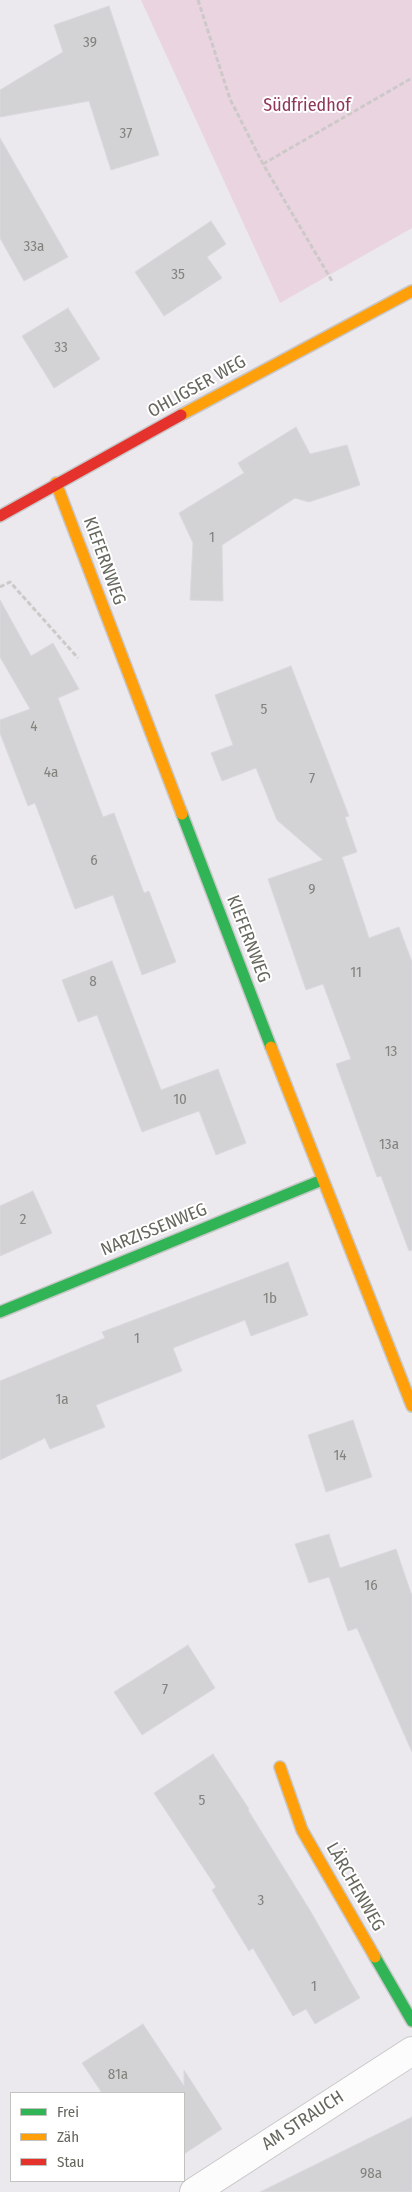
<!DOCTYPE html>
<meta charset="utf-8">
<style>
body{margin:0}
#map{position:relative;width:412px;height:2192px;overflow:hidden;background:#ebe9ee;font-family:"Fira Sans Condensed",sans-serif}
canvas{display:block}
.legend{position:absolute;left:10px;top:2092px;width:175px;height:90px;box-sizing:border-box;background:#fff;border:1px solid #c2c2bf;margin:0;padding:6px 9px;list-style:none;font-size:15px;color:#66675e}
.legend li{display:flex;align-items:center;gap:10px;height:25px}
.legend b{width:25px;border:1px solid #c2c2bf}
</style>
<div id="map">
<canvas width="412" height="2192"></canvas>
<ul class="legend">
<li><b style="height:6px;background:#30b455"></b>Frei</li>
<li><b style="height:6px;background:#ff9f0a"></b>Zäh</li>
<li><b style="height:6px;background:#e5322d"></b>Stau</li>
</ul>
</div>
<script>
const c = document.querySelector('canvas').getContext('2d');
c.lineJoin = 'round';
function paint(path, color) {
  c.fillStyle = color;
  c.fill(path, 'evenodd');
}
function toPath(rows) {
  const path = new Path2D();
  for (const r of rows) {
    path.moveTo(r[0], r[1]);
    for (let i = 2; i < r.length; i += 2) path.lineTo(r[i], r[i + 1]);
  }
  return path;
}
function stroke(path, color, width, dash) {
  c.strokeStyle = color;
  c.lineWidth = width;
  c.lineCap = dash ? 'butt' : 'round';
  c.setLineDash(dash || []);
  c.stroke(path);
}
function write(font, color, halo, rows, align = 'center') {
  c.font = font + ' "Fira Sans Condensed",sans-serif';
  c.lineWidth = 4;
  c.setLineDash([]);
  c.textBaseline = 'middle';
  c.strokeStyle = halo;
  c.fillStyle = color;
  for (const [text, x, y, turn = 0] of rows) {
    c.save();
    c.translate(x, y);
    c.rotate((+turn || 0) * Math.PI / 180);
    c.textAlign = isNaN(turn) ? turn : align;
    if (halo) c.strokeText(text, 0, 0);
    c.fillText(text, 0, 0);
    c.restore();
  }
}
paint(toPath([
 [141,0,412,0,412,228,280,303]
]), '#e9d4df');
const building = toPath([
 [109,6,159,155,111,170,89,101,0,117,0,90,63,52,54,25,109,6],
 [0,138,68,257,24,281,0,238,0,138],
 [211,221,226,244,207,257,222,278,164,316,135,272,211,221],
 [68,308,100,359,54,388,22,336,68,308],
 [296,427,310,454,347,445,360,485,309,502,295,498,222,545,223,601,190,600,193,543,179,513,244,473,238,463,296,427],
 [0,600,31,656,53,643,79,689,58,698,103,817,114,813,144,893,149,891,176,962,142,975,113,895,75,909,35,803,28,806,0,733,0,720,30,709,0,657,0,600],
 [291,666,349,816,345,817,357,852,342,857,369,938,399,927,412,962,412,1250,409,1251,381,1176,377,1177,336,1064,351,1059,323,984,306,990,268,879,323,860,277,820,256,768,222,781,211,753,233,745,215,695,291,666],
 [112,961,161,1090,218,1069,246,1143,216,1155,199,1111,142,1132,97,1015,78,1022,62,980,112,961],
 [33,1191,52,1233,0,1256,0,1206,33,1191],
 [288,1262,308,1315,251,1336,245,1320,173,1348,182,1371,96,1405,105,1427,50,1449,45,1438,0,1460,0,1381,105,1338,102,1332,288,1262],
 [353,1420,372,1477,326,1492,308,1435,353,1420],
 [329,1534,340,1568,396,1549,412,1596,412,1752,357,1628,348,1631,329,1577,309,1583,295,1544,329,1534],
 [188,1645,215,1688,142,1735,114,1692,188,1645],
 [213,1754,249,1809,248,1810,311,1912,360,1998,315,2024,306,2009,293,2016,253,1948,249,1951,212,1890,216,1887,154,1793,213,1754],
 [143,2024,184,2086,184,2070,222,2129,184,2154,184,2093,102,2093,82,2063,143,2024],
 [412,2117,412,2192,260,2192,335,2155,412,2117]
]);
paint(building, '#d3d3d6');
stroke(building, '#dad8de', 1);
const street = toPath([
 [194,2192,412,2051]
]);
const fast = toPath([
 [182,814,271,1047],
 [0,1312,322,1180],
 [375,1957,412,2021]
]);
const slow = toPath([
 [181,415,412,291],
 [56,483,182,814],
 [271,1047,412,1406],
 [280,1767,302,1830,375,1957]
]);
const jam = toPath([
 [0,516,181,415]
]);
stroke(street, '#c8c8c8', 30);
stroke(fast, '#c8c7c7', 14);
stroke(slow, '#c8c7c7', 14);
stroke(jam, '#c8c7c7', 14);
stroke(toPath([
 [198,0,230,99,263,164,332,281],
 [263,164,412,78],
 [0,587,10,582,78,658]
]), '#cec9c9', 3, [5, 2.5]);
stroke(street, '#fcfcfc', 28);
stroke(fast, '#30b455', 11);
stroke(slow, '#ff9f0a', 11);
stroke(jam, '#e5322d', 11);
write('15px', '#82837d', null, [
 ["39",90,43],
 ["37",126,134],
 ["33a",34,247],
 ["35",178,275],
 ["33",61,348],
 ["1",212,538],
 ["5",264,710],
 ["4",34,727],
 ["4a",51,773],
 ["7",312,779],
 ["6",94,861],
 ["9",312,890],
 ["11",356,973],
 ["8",93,982],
 ["13",391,1052],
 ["10",180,1100],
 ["13a",389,1145],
 ["2",23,1220],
 ["1b",270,1299],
 ["1",137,1339],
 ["1a",62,1400],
 ["14",340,1456],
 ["16",371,1586],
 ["7",165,1690],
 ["5",202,1801],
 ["3",261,1901],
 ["1",314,1987],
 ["81a",118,2075],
 ["98a",371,2174]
]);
write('18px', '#8e3657', '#fff', [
 ["Südfriedhof",307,106]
]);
write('18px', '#66675e', '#fff', [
 ["OHLIGSER WEG",197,387,-29],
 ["KIEFERNWEG",104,561,70],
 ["KIEFERNWEG",248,939,69],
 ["NARZISSENWEG",154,1230,-22],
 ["LÄRCHENWEG",355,1887,60],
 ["AM STRAUCH",303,2121,-33]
]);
</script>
